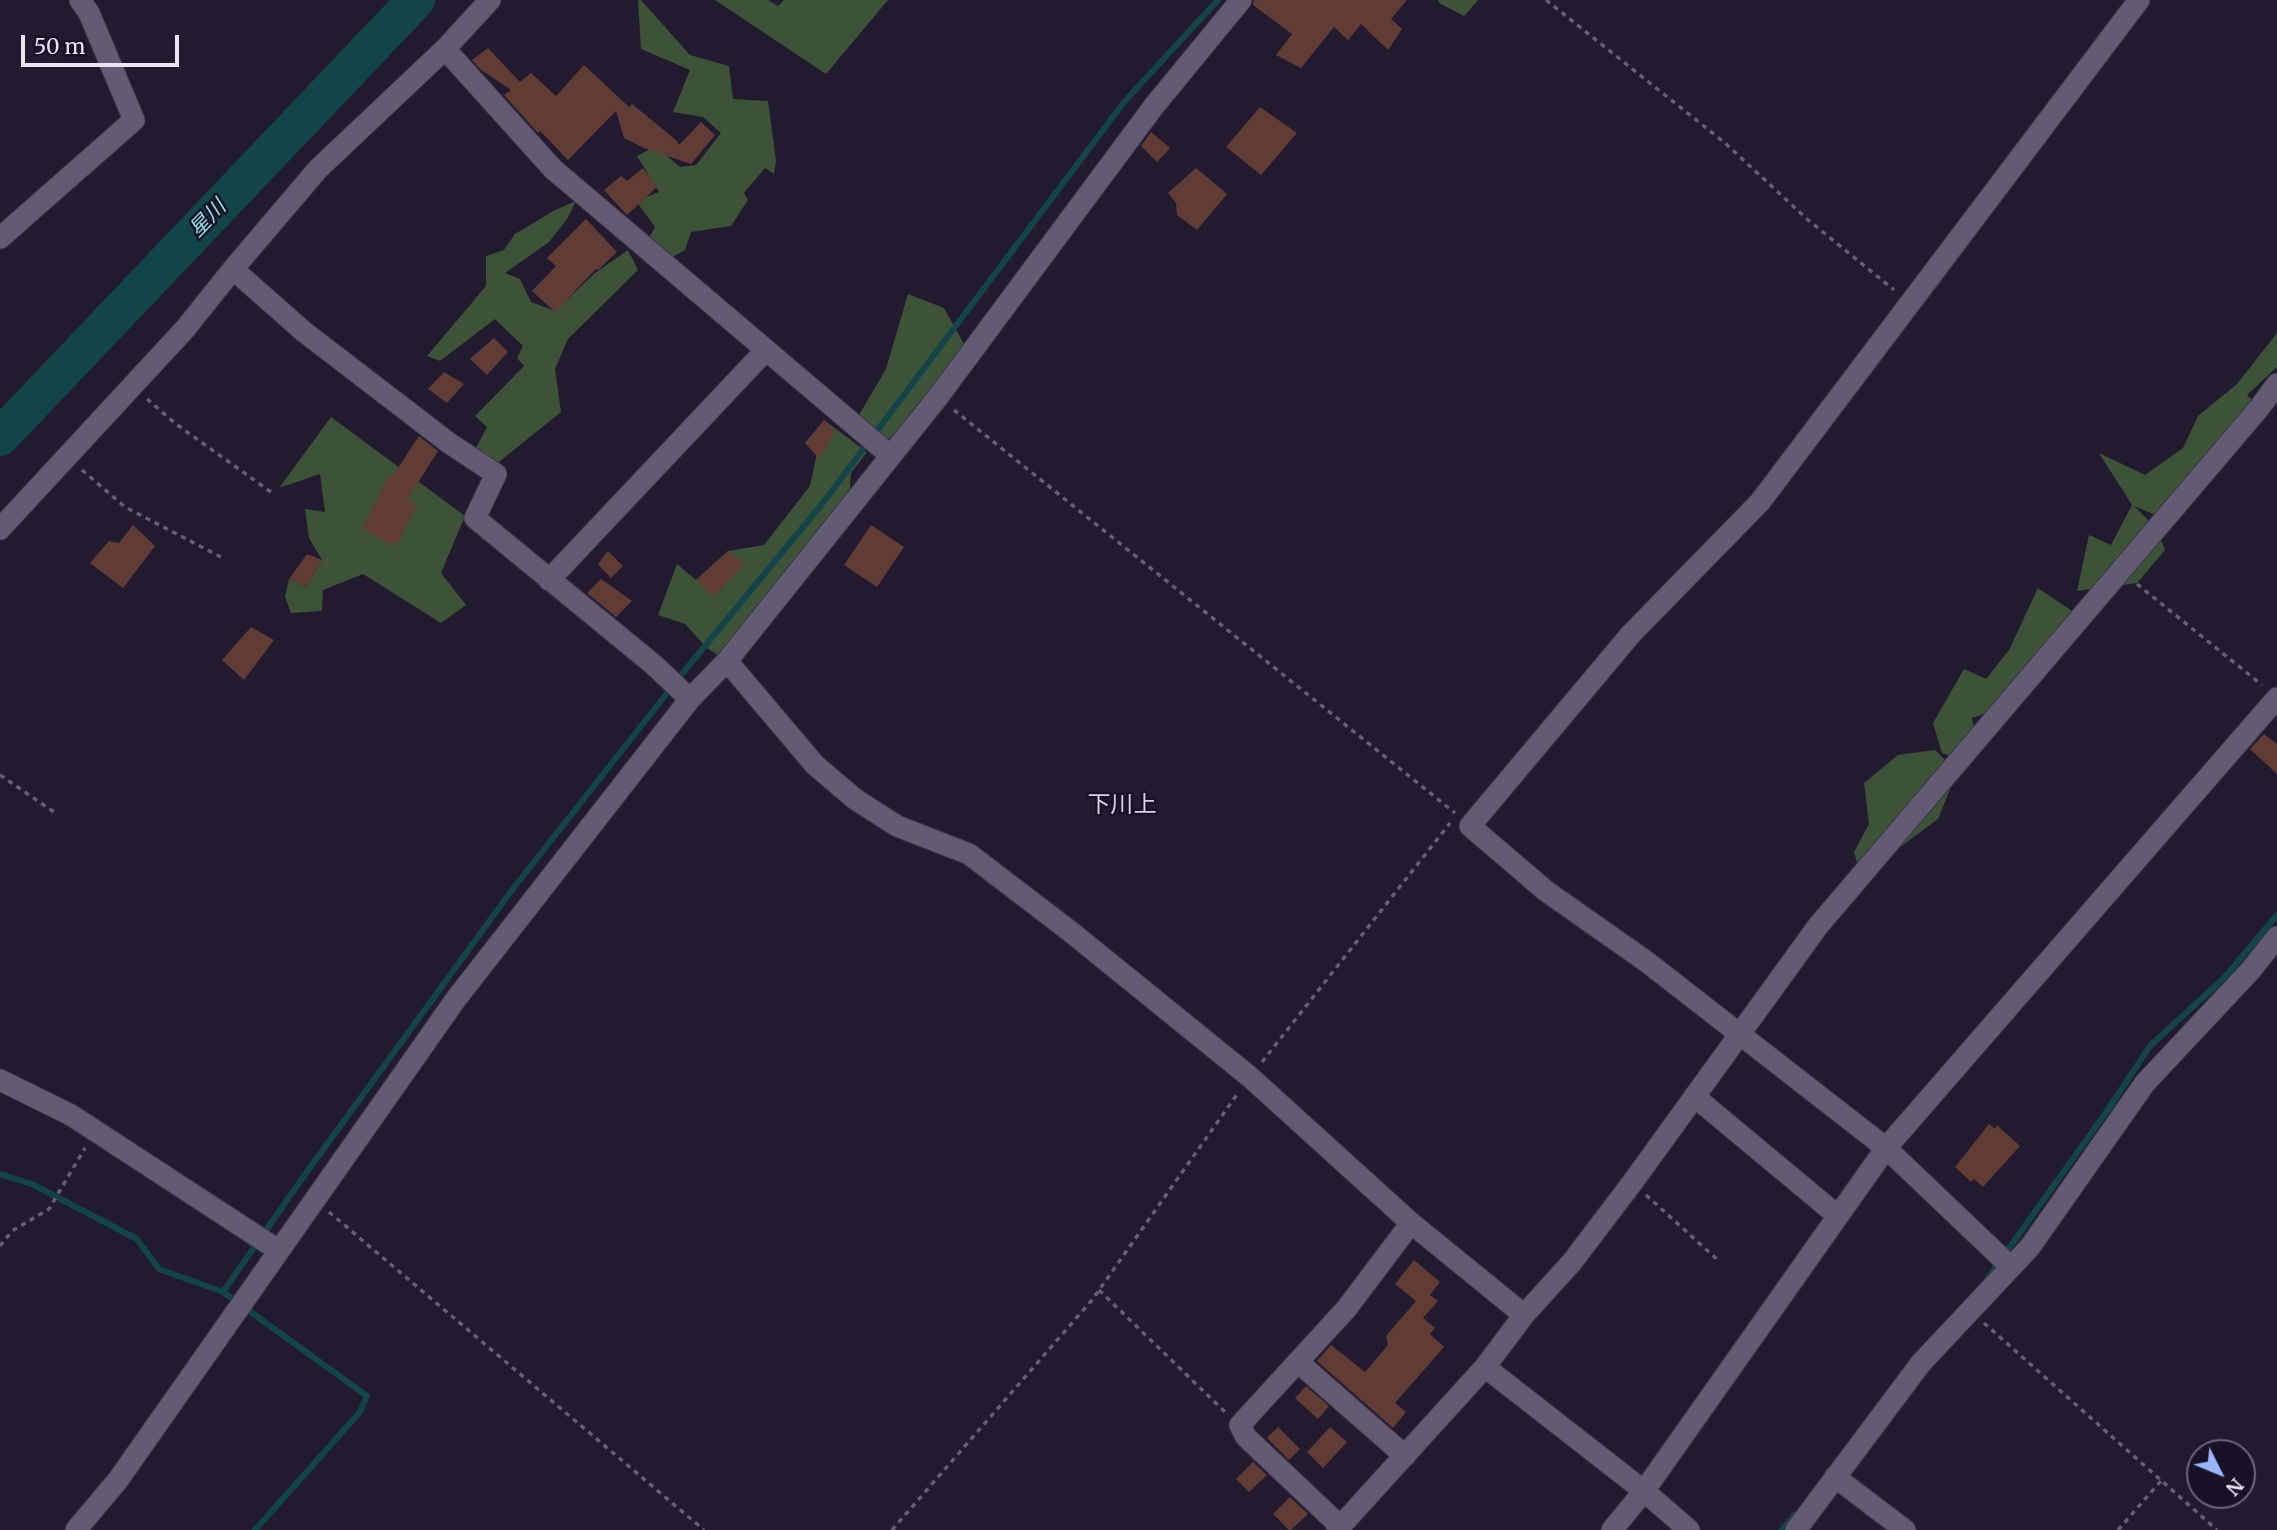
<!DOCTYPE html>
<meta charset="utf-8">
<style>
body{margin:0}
#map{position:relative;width:2277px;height:1530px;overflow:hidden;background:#221b2f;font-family:Merriweather,serif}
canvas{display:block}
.north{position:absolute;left:2186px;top:1439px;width:70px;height:70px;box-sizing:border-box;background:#191125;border:2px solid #6c6677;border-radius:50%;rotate:133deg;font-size:19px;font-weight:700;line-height:28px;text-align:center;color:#e9e5f3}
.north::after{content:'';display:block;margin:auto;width:24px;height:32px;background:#98b5fd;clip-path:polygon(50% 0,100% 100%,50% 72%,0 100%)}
.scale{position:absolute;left:21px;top:35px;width:158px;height:32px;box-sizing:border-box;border:4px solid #e9e5f3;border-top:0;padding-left:9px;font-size:21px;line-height:24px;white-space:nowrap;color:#e9e5f3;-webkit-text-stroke:5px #191125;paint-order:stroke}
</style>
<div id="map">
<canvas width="2277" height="1530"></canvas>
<div class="north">N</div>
<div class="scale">50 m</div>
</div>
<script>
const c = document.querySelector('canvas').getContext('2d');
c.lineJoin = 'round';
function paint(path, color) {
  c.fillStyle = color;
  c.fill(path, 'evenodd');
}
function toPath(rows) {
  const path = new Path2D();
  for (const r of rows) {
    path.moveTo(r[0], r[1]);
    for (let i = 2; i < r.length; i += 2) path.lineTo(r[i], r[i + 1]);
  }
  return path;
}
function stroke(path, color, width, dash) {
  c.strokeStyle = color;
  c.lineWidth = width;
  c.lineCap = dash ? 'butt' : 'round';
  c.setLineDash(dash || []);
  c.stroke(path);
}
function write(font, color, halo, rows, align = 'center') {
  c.font = font + ' Merriweather,"Noto Sans JP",serif';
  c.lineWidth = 5;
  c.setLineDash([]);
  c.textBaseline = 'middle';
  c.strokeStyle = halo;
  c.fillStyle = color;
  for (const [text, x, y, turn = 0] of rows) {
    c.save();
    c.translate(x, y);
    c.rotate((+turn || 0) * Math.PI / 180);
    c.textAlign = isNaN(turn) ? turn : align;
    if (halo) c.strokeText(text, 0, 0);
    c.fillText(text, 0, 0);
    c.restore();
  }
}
paint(toPath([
 [638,0,641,0,690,55,729,66,733,99,768,101,776,161,774,174,765,168,744,193,748,200,731,226,691,232,685,250,653,268,644,247,655,227,636,201,659,192,637,156,656,146,680,167,696,165,721,133,703,117,673,112,690,70,641,49],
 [715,0,768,0,778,6,784,0,888,0,826,74],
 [1438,0,1478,0,1464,16,1439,3],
 [576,201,567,219,549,242,505,273,520,279,531,302,555,311,595,273,628,250,638,270,568,339,555,369,561,412,494,466,476,448,487,427,475,416,524,366,517,358,523,346,495,319,440,361,427,356,486,286,486,256,504,250,515,234,555,210],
 [908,294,944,308,970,355,907,436,877,440,859,415,886,369],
 [2277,333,2277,367,2247,395,2260,407,2175,507,2153,514,2134,506,2156,528,2165,550,2137,583,2077,591,2089,535,2111,545,2132,505,2099,453,2145,475,2183,448,2198,416,2237,384],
 [331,417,465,516,441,573,466,605,441,623,363,574,323,590,322,611,291,613,285,597,289,579,306,587,322,560,309,538,305,509,325,512,320,474,279,488],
 [824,420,867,452,851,473,849,500,727,661,707,648,685,624,658,615,677,564,696,580,728,551,764,545,810,486],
 [2038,588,2072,611,2006,706,1972,718,1976,740,1960,759,1942,753,1933,723,1964,669,1986,679,2009,650],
 [1935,750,1957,772,1938,819,1861,876,1854,852,1869,824,1864,783,1898,755]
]), '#3c5337');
stroke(toPath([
 [0,1174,32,1184,137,1239,159,1269,223,1292,367,1396,360,1412,255,1530],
 [1987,1279,2109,1108,2150,1046,2225,977,2277,915],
 [223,1292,301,1180,512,890,686,669,822,504,1124,102,1218,0],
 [1782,1530,1794,1515]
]), '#12454a', 6);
stroke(toPath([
 [0,437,416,0]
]), '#12454a', 38);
paint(toPath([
 [1254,0,1407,0,1391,19,1402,29,1388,50,1361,24,1348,40,1334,27,1301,68,1276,55,1292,34,1253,5],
 [488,48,520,82,531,73,556,96,584,65,629,107,632,104,676,140,679,145,701,122,715,135,691,164,644,148,624,138,616,111,568,160,540,131,538,133,504,95,511,90,480,69,472,60],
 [1260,107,1297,133,1261,175,1226,147],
 [1151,132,1170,148,1157,162,1141,146],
 [643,168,657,187,627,215,604,190,621,176,627,181],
 [1196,168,1227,194,1197,230,1177,215,1176,203,1168,193],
 [586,219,617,252,598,270,596,269,555,312,532,291,556,266,547,258],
 [494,338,508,352,487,375,470,359],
 [444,372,464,384,447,403,428,389],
 [824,420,835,431,819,459,805,443],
 [419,436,438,451,407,500,417,505,396,546,362,529,389,475,392,477],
 [133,525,155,546,123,588,90,563,109,541,119,543],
 [871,525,904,547,877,587,844,565],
 [608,551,623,566,611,578,598,564],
 [728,551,745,564,713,597,696,580],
 [307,554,322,560,306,587,289,579],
 [601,579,632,601,616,617,587,593],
 [251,627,274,640,244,680,222,660],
 [2264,734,2277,744,2277,774,2250,749],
 [1989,1124,1995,1129,1997,1125,2020,1146,1983,1187,1974,1179,1971,1182,1955,1167],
 [1414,1260,1440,1282,1430,1295,1438,1301,1423,1318,1435,1328,1430,1334,1444,1347,1395,1403,1406,1412,1393,1428,1317,1361,1331,1345,1365,1372,1388,1345,1386,1336,1416,1301,1395,1284],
 [1306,1386,1329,1406,1318,1419,1295,1398],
 [1278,1427,1300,1449,1289,1460,1267,1438],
 [1330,1427,1347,1442,1323,1468,1307,1452],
 [1253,1462,1267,1475,1249,1492,1236,1479],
 [1290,1497,1308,1514,1291,1530,1289,1530,1273,1514]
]), '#603c35');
const street = toPath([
 [445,49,553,169,891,456],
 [0,238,134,120,89,13,80,0],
 [233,269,303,331,449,443,496,474,475,518,654,665,690,699],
 [0,529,185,329,233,269,318,169,445,49,490,0],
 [549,580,766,350],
 [727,661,815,765,855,799,897,826,969,854,1071,932,1250,1077,1411,1223,1524,1315],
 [0,1080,71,1115,278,1250],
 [1695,1097,1838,1216],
 [2011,1267,1886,1148,1647,962,1546,891,1470,826,1631,634,1760,502,2139,0],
 [1298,1362,1405,1456],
 [1485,1367,1644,1491,1689,1530],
 [1835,1477,1905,1530],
 [1340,1526,1246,1437,1240,1425,1347,1308,1411,1223],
 [76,1530,118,1480,456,999,690,699,727,661,938,397,1154,106,1241,0],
 [1337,1530,1485,1367,1524,1315,1572,1262,1632,1183,1818,926,2260,407,2277,384],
 [1612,1530,1644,1491,1886,1148,2277,698]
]);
const secondary = toPath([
 [1796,1530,1921,1363,2030,1247,2145,1083,2250,971,2277,937]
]);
stroke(street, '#3d3647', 23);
stroke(secondary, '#3d3647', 23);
stroke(toPath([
 [1546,0,1725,143,1807,219,1894,290],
 [147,399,176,424,275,495],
 [954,410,1455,813],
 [82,470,125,507,221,557],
 [2137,584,2262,685],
 [0,775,54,812],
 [1262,1062,1450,823],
 [1646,1195,1720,1262],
 [329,1212,704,1530],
 [0,1246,12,1231,49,1209,85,1148],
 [1099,1290,1225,1412],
 [1984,1323,2217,1530],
 [892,1530,1092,1300,1238,1093],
 [2118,1530,2161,1481]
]), '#655f71', 3.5, [5, 5]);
stroke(street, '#635b73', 21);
stroke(secondary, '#635b73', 21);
write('italic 21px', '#8ee3ec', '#191125', [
 ["星川",208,219,-46]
]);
write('23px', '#d8cfeb', '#191125', [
 ["下川上",1122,805]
]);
</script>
